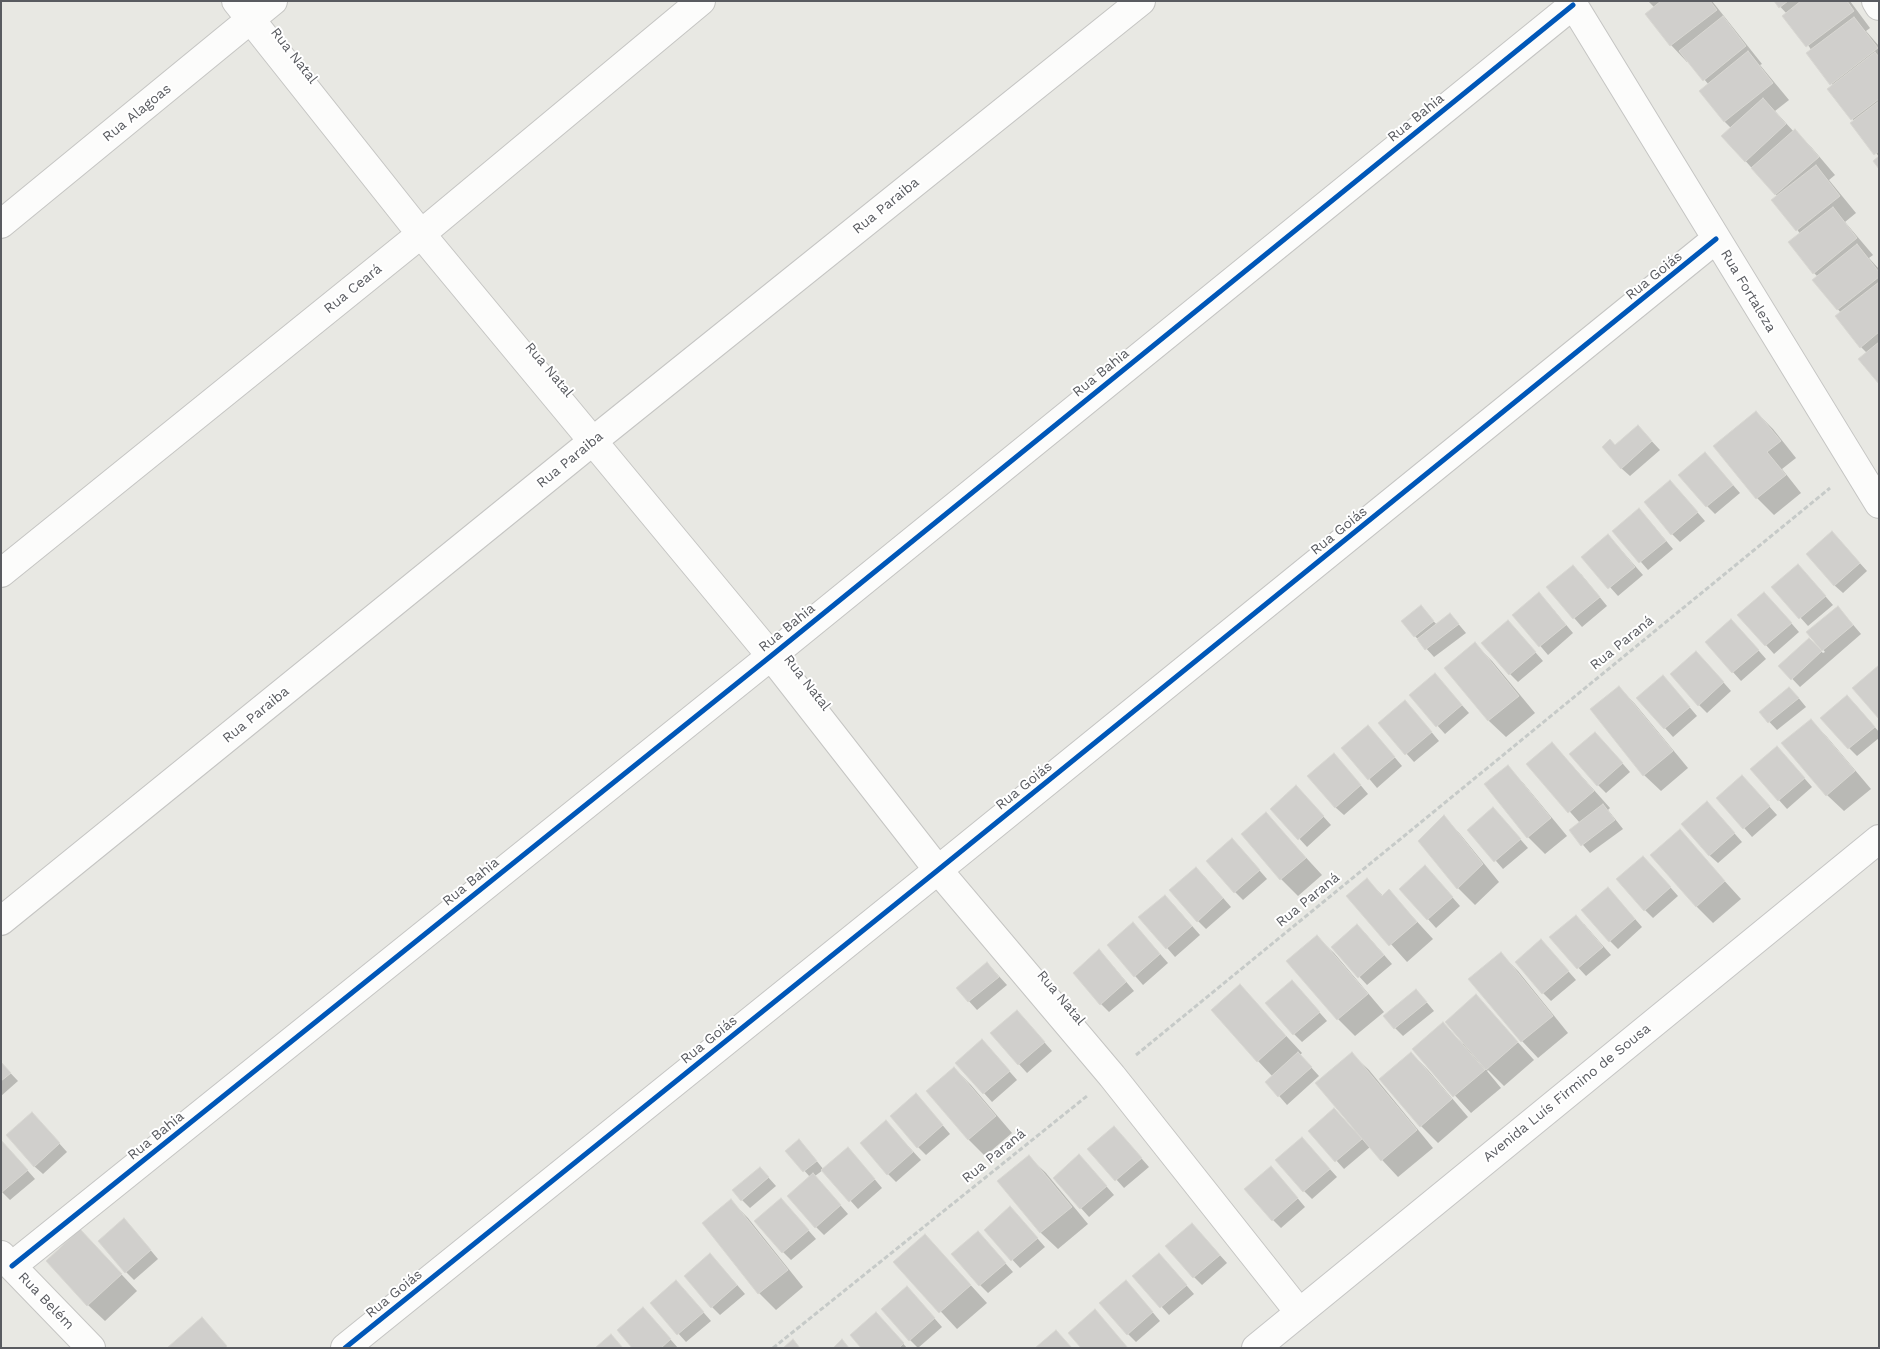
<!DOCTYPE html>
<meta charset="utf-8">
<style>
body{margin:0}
#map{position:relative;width:1880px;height:1349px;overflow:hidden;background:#e8e8e3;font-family:"Work Sans",sans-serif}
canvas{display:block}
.frame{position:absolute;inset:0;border:2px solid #595b60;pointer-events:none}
</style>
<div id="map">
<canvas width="1880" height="1349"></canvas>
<div class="frame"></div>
</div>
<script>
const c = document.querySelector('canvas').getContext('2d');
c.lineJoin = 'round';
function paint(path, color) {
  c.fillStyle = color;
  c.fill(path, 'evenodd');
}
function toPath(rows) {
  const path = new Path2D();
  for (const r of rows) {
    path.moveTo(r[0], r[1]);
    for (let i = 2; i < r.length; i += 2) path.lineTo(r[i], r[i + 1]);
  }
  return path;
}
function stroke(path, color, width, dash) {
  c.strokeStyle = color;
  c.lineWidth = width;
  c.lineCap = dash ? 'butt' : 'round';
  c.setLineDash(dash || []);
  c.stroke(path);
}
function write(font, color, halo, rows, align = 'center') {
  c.font = font + ' "Work Sans",sans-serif';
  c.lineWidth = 4;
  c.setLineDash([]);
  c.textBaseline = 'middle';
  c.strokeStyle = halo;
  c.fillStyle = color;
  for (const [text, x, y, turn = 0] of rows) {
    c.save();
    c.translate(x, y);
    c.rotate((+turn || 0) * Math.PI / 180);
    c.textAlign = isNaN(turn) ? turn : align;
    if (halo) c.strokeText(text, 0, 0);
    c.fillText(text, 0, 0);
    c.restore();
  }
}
paint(toPath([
 [1648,1,1712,1,1762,64,1760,65,1789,100,1775,111,1794,132,1795,131,1812,148,1835,175,1829,180,1856,213,1845,222,1873,255,1869,258,1879,269,1879,382,1867,353,1861,347,1841,313,1814,280,1818,277,1814,273,1800,234,1777,196,1723,136,1731,128,1724,121,1709,85,1689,61,1687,62,1671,45,1655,8],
 [1775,1,1850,1,1870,28,1866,31,1879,46,1879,157,1854,121,1829,89,1833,86,1812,51,1787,14],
 [1756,412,1773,429,1796,458,1782,469,1801,493,1774,515,1757,498,1715,446],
 [1646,435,1660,450,1630,476,1621,468,1615,446],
 [1713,462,1740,493,1715,514,1707,506],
 [1670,481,1705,521,1680,542,1672,534],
 [1647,518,1673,549,1648,570,1614,531],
 [1840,541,1867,571,1843,593,1834,585],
 [1616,544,1643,575,1618,596,1583,557],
 [1581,574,1607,606,1582,627,1547,587],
 [1806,574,1833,605,1808,626,1773,587],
 [1772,601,1799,632,1774,654,1739,615],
 [1547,602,1573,633,1548,655,1514,615],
 [1421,607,1437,625,1450,614,1466,633,1434,657,1415,636],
 [1838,607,1861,634,1800,687,1780,666,1809,640,1823,653,1825,652,1808,632],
 [1739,628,1766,659,1741,681,1706,642],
 [1516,630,1543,661,1518,682,1510,674],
 [1475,644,1492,661,1535,713,1506,737,1489,721,1446,668],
 [1704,660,1731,691,1707,713,1699,705],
 [1435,675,1469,713,1445,734,1410,695],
 [1671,685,1697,716,1673,737,1638,698],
 [1619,687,1635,704,1688,768,1661,791,1644,775],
 [1797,696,1806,707,1777,730,1760,712],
 [1855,704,1879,732,1879,738,1857,756,1849,748],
 [1413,710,1439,741,1414,762,1379,723],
 [1810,720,1827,737,1871,789,1844,811,1827,795],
 [1376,735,1402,766,1377,788,1343,748],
 [1603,741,1630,772,1606,793,1598,785],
 [1552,743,1610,808,1608,810,1623,829,1590,853,1571,831,1580,823,1528,765],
 [1785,756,1812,787,1787,809,1752,770],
 [1342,763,1368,794,1344,815,1335,807],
 [1508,767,1524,784,1567,836,1545,854,1528,837,1486,784],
 [1750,785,1777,815,1752,837,1718,798],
 [1304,795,1331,825,1307,847,1272,809],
 [1715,811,1742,842,1718,863,1709,855],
 [1266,814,1322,875,1298,896,1281,879],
 [1444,817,1460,834,1499,882,1475,905,1458,888,1420,841],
 [1501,817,1528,848,1503,869,1469,830],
 [1679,831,1741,899,1713,923,1696,906],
 [1232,839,1267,879,1243,900,1235,892],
 [1651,865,1678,896,1653,918,1645,910],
 [1433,875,1460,906,1436,928,1401,889],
 [1204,876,1231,907,1206,929,1198,921],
 [1367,880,1383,896,1389,891,1433,939,1407,962,1348,896],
 [1616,897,1642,927,1618,949,1610,941],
 [1173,904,1200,935,1175,957,1140,917],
 [1584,924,1611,955,1586,976,1551,938],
 [1141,932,1168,963,1143,985,1108,945],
 [1365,933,1392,964,1367,985,1332,947],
 [1317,937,1334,953,1384,1012,1355,1036,1338,1019,1288,961],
 [1549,949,1576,980,1551,1001,1543,993],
 [1501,954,1518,971,1568,1033,1538,1058,1522,1041],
 [1107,959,1134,991,1109,1012,1101,1004],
 [987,963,1007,985,977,1010,957,988],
 [1240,986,1302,1053,1300,1055,1319,1076,1287,1105,1267,1082,1273,1077,1258,1061],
 [1300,990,1327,1021,1302,1042,1294,1034],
 [1476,996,1534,1060,1504,1086,1488,1070,1487,1071,1501,1088,1471,1113,1413,1050,1443,1024,1463,1044],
 [1424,999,1434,1011,1403,1036,1395,1028],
 [1025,1020,1052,1051,1027,1073,992,1034],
 [990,1049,1017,1080,992,1102,957,1063],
 [1411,1053,1428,1070,1468,1117,1438,1143,1421,1126,1381,1079],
 [1352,1054,1369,1070,1433,1148,1398,1177,1370,1147,1344,1169,1310,1131,1352,1129,1354,1127],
 [1,1063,18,1081,1,1096],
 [954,1068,971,1085,1012,1133,985,1156,968,1139],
 [924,1103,950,1134,926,1155,918,1147],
 [40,1122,67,1152,43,1174,34,1166],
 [886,1122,921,1160,896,1182,888,1174],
 [1122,1136,1149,1167,1124,1188,1089,1149],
 [1310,1147,1337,1177,1312,1199,1304,1191],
 [8,1148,35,1179,10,1200,1,1191],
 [807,1149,824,1170,856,1157,882,1188,858,1209,823,1170,815,1176,848,1214,824,1235,816,1227,810,1177,787,1151],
 [1029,1157,1046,1173,1088,1224,1058,1249,1041,1233,998,1181],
 [1087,1164,1114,1195,1089,1217,1054,1178],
 [1279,1176,1305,1207,1281,1228,1273,1220],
 [768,1177,776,1186,750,1208,742,1200],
 [731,1201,748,1218,803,1287,776,1310,759,1293],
 [789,1208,816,1239,791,1260,783,1252],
 [1018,1216,1045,1247,1020,1268,985,1230],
 [132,1228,158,1259,134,1280,126,1272],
 [80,1230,137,1291,105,1321,88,1305],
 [1200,1233,1227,1263,1202,1285,1194,1277],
 [925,1235,987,1303,957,1329,895,1262],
 [986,1241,1013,1272,988,1293,980,1285],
 [718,1263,745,1294,720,1315,712,1307],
 [1167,1263,1194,1294,1169,1315,1134,1276],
 [684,1290,711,1321,686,1342,652,1304],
 [1134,1290,1160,1321,1136,1342,1128,1334],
 [915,1296,942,1327,918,1348,910,1340],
 [651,1317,678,1348,634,1348],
 [884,1322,907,1348,862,1348]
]), '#0003');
const building = toPath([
 [1661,1,1710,1,1717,10,1670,46,1645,14,1661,1],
 [1774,1,1788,1,1779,8,1774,1],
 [1801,1,1847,1,1854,11,1806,47,1782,16,1801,1],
 [1723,16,1746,46,1703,81,1679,51,1723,16],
 [1854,17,1878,48,1830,85,1806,53,1854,17],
 [1748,51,1773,83,1724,122,1699,91,1748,51],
 [1875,52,1879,57,1879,99,1851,120,1827,89,1875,52],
 [1763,98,1786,124,1745,162,1721,136,1763,98],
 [1879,101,1879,151,1874,155,1850,123,1879,101],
 [1795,129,1819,157,1775,195,1751,168,1795,129],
 [1879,156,1879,169,1873,161,1879,156],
 [1816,165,1840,196,1796,231,1771,200,1816,165],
 [1833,207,1857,238,1813,274,1788,242,1833,207],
 [1857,244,1879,272,1879,277,1837,310,1812,280,1857,244],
 [1879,282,1879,332,1860,348,1835,316,1879,282],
 [1879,342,1879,384,1858,359,1879,342],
 [1756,411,1781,441,1767,452,1786,475,1756,499,1713,446,1756,411],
 [1638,425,1652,441,1621,469,1602,447,1610,439,1615,445,1638,425],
 [1705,452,1733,485,1706,507,1678,475,1705,452],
 [1670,480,1698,512,1671,535,1644,502,1670,480],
 [1639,508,1666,541,1639,563,1612,531,1639,508],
 [1832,531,1860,563,1834,586,1806,554,1832,531],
 [1608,534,1635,567,1608,589,1581,557,1608,534],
 [1798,564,1826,596,1799,619,1771,587,1798,564],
 [1573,565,1600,597,1573,619,1546,587,1573,565],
 [1539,592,1566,625,1539,647,1512,615,1539,592],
 [1764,592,1792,623,1765,646,1737,615,1764,592],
 [1421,605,1434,621,1414,637,1401,621,1421,605],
 [1838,606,1853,625,1822,651,1806,632,1838,606],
 [1450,613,1459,624,1425,650,1417,639,1450,613],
 [1731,619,1759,650,1732,673,1705,642,1731,619],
 [1508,620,1536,652,1509,675,1481,643,1508,620],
 [1809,638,1822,651,1791,680,1778,666,1809,638],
 [1475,642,1519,696,1488,721,1444,668,1475,642],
 [1696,651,1724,682,1698,706,1670,674,1696,651],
 [1879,665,1879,719,1852,688,1879,665],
 [1435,673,1462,705,1436,727,1409,695,1435,673],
 [1663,675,1690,707,1664,729,1636,698,1663,675],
 [1619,686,1673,751,1643,776,1590,709,1619,686],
 [1789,687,1799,698,1768,723,1759,712,1789,687],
 [1847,695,1875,727,1848,749,1820,718,1847,695],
 [1405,700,1432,732,1405,755,1378,723,1405,700],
 [1811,719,1855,771,1826,796,1781,743,1811,719],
 [1368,725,1395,757,1368,780,1341,748,1368,725],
 [1595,732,1623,763,1597,786,1569,754,1595,732],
 [1552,742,1594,791,1568,813,1526,764,1552,742],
 [1777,746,1805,778,1778,801,1750,769,1777,746],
 [1334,753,1361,785,1335,808,1307,776,1334,753],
 [1508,765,1551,818,1527,838,1484,784,1508,765],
 [1742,775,1770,806,1743,829,1716,798,1742,775],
 [1296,785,1324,816,1298,840,1270,809,1296,785],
 [1707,801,1735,833,1709,856,1681,824,1707,801],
 [1603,804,1615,820,1581,846,1569,830,1603,804],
 [1493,807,1521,839,1494,862,1467,830,1493,807],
 [1266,812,1306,858,1280,880,1241,834,1266,812],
 [1444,815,1483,864,1457,889,1418,841,1444,815],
 [1680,829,1725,881,1696,907,1650,855,1680,829],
 [1232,838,1260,870,1234,893,1206,861,1232,838],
 [1643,856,1671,887,1644,911,1616,879,1643,856],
 [1425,865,1453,897,1427,920,1399,889,1425,865],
 [1196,867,1223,898,1197,922,1169,890,1196,867],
 [1367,878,1382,896,1389,889,1417,922,1389,946,1346,896,1367,878],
 [1608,887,1635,919,1609,942,1581,910,1608,887],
 [1165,895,1192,926,1166,949,1138,917,1165,895],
 [1576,915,1603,947,1577,969,1549,937,1576,915],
 [1133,922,1160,954,1134,977,1107,945,1133,922],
 [1357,924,1384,955,1358,978,1331,947,1357,924],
 [1317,935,1368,994,1337,1020,1286,961,1317,935],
 [1541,939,1569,971,1542,994,1515,962,1541,939],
 [1099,949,1126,982,1100,1005,1073,973,1099,949],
 [1501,952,1553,1016,1521,1042,1468,979,1501,952],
 [987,962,999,977,968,1002,956,988,987,962],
 [1292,980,1320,1012,1293,1035,1265,1003,1292,980],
 [1240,984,1286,1036,1257,1062,1211,1010,1240,984],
 [1416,989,1427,1002,1394,1029,1383,1016,1416,989],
 [1476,994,1518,1042,1486,1070,1445,1022,1476,994],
 [1017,1010,1045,1042,1018,1065,990,1033,1017,1010],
 [1443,1022,1485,1070,1453,1097,1412,1049,1443,1022],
 [982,1039,1010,1071,983,1094,955,1063,982,1039],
 [1298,1052,1312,1067,1278,1097,1265,1082,1298,1052],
 [1352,1052,1417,1130,1381,1161,1315,1083,1352,1052],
 [1411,1052,1452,1099,1420,1127,1379,1079,1411,1052],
 [1,1062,11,1073,1,1081,1,1062],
 [954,1067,996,1116,968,1140,926,1091,954,1067],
 [916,1093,943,1125,917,1148,890,1116,916,1093],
 [1334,1108,1362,1139,1335,1162,1308,1131,1334,1108],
 [32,1112,60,1143,34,1167,6,1135,32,1112],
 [886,1120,913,1152,887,1175,860,1143,886,1120],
 [1114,1126,1142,1158,1115,1181,1087,1149,1114,1126],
 [1302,1137,1330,1169,1303,1192,1275,1160,1302,1137],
 [799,1139,817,1161,803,1172,785,1151,799,1139],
 [1,1140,28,1170,1,1193,1,1140],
 [848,1147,875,1179,849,1202,821,1170,848,1147],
 [1079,1154,1107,1186,1080,1209,1053,1178,1079,1154],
 [1029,1155,1072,1207,1040,1233,997,1181,1029,1155],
 [1271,1166,1298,1198,1272,1221,1244,1189,1271,1166],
 [760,1167,769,1177,741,1201,732,1190,760,1167],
 [813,1173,841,1205,815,1228,787,1196,813,1173],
 [781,1198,809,1230,782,1253,754,1221,781,1198],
 [731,1199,788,1270,758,1294,702,1223,731,1199],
 [1010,1206,1038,1238,1011,1261,984,1230,1010,1206],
 [124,1218,151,1250,125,1273,98,1241,124,1218],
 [1192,1223,1220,1255,1193,1278,1165,1246,1192,1223],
 [80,1229,122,1274,87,1306,46,1261,80,1229],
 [978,1231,1006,1263,979,1286,951,1254,978,1231],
 [925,1234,971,1285,939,1313,893,1262,925,1234],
 [710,1253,737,1285,711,1308,684,1276,710,1253],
 [1159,1253,1187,1285,1160,1308,1132,1276,1159,1253],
 [676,1280,704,1312,677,1335,650,1303,676,1280],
 [1126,1280,1153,1312,1127,1335,1099,1303,1126,1280],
 [907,1286,935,1318,909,1341,881,1309,907,1286],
 [643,1307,671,1339,661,1348,632,1348,617,1330,643,1307],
 [1095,1309,1128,1348,1081,1348,1068,1333,1095,1309],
 [876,1312,904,1343,899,1348,861,1348,850,1335,876,1312],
 [202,1317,227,1346,225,1348,167,1348,202,1317],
 [1056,1330,1072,1348,1035,1348,1056,1330],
 [611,1334,623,1348,595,1348,611,1334],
 [793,1339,800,1348,783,1348,793,1339],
 [842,1339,849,1348,833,1348,842,1339]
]);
paint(building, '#d0cfcc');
stroke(building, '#d8d7d2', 1);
const street = toPath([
 [236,1,421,234,771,656,938,870,1112,1076,1299,1312],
 [1571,1,1879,504],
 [1876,1,1879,6],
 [1,224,273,1],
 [1,573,421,234,701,1],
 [1,921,593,441,1141,1],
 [1,1255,91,1348],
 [12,1266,771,656,1573,5],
 [345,1348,938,870,1716,239]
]);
const secondary = toPath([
 [1256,1348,1879,839]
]);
stroke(street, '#c5c5c3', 30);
stroke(secondary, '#c5c5c4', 30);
stroke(toPath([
 [1136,1055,1830,488],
 [773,1348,1087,1096]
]), '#c6cac8', 3, [5, 2.5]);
stroke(street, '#fcfcfb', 28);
stroke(secondary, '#fcfcfb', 28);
stroke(toPath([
 [12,1266,771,656,1573,5],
 [345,1348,938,870,1716,239]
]), '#0057b8', 5);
write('14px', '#595b60', '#fff', [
 ["Rua Natal",294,56,52],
 ["Rua Alagoas",137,113,-39],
 ["Rua Bahia",1416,118,-39],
 ["Rua Paraiba",886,206,-39],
 ["Rua Goiás",1654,276,-39],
 ["Rua Ceará",353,289,-39],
 ["Rua Fortaleza",1748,291,59],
 ["Rua Natal",549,370,50],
 ["Rua Bahia",1101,373,-39],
 ["Rua Paraiba",570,460,-39],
 ["Rua Goiás",1339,531,-39],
 ["Rua Bahia",787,628,-39],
 ["Rua Paraná",1622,643,-39],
 ["Rua Natal",807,683,52],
 ["Rua Paraiba",256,715,-39],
 ["Rua Goiás",1024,786,-39],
 ["Rua Bahia",471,882,-39],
 ["Rua Paraná",1308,900,-39],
 ["Rua Natal",1061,998,50],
 ["Rua Goiás",709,1040,-39],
 ["Avenida Luís Firmino de Sousa",1567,1093,-39],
 ["Rua Bahia",156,1136,-39],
 ["Rua Paraná",994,1156,-39],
 ["Rua Goiás",394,1294,-39],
 ["Rua Belém",46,1301,46]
]);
</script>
